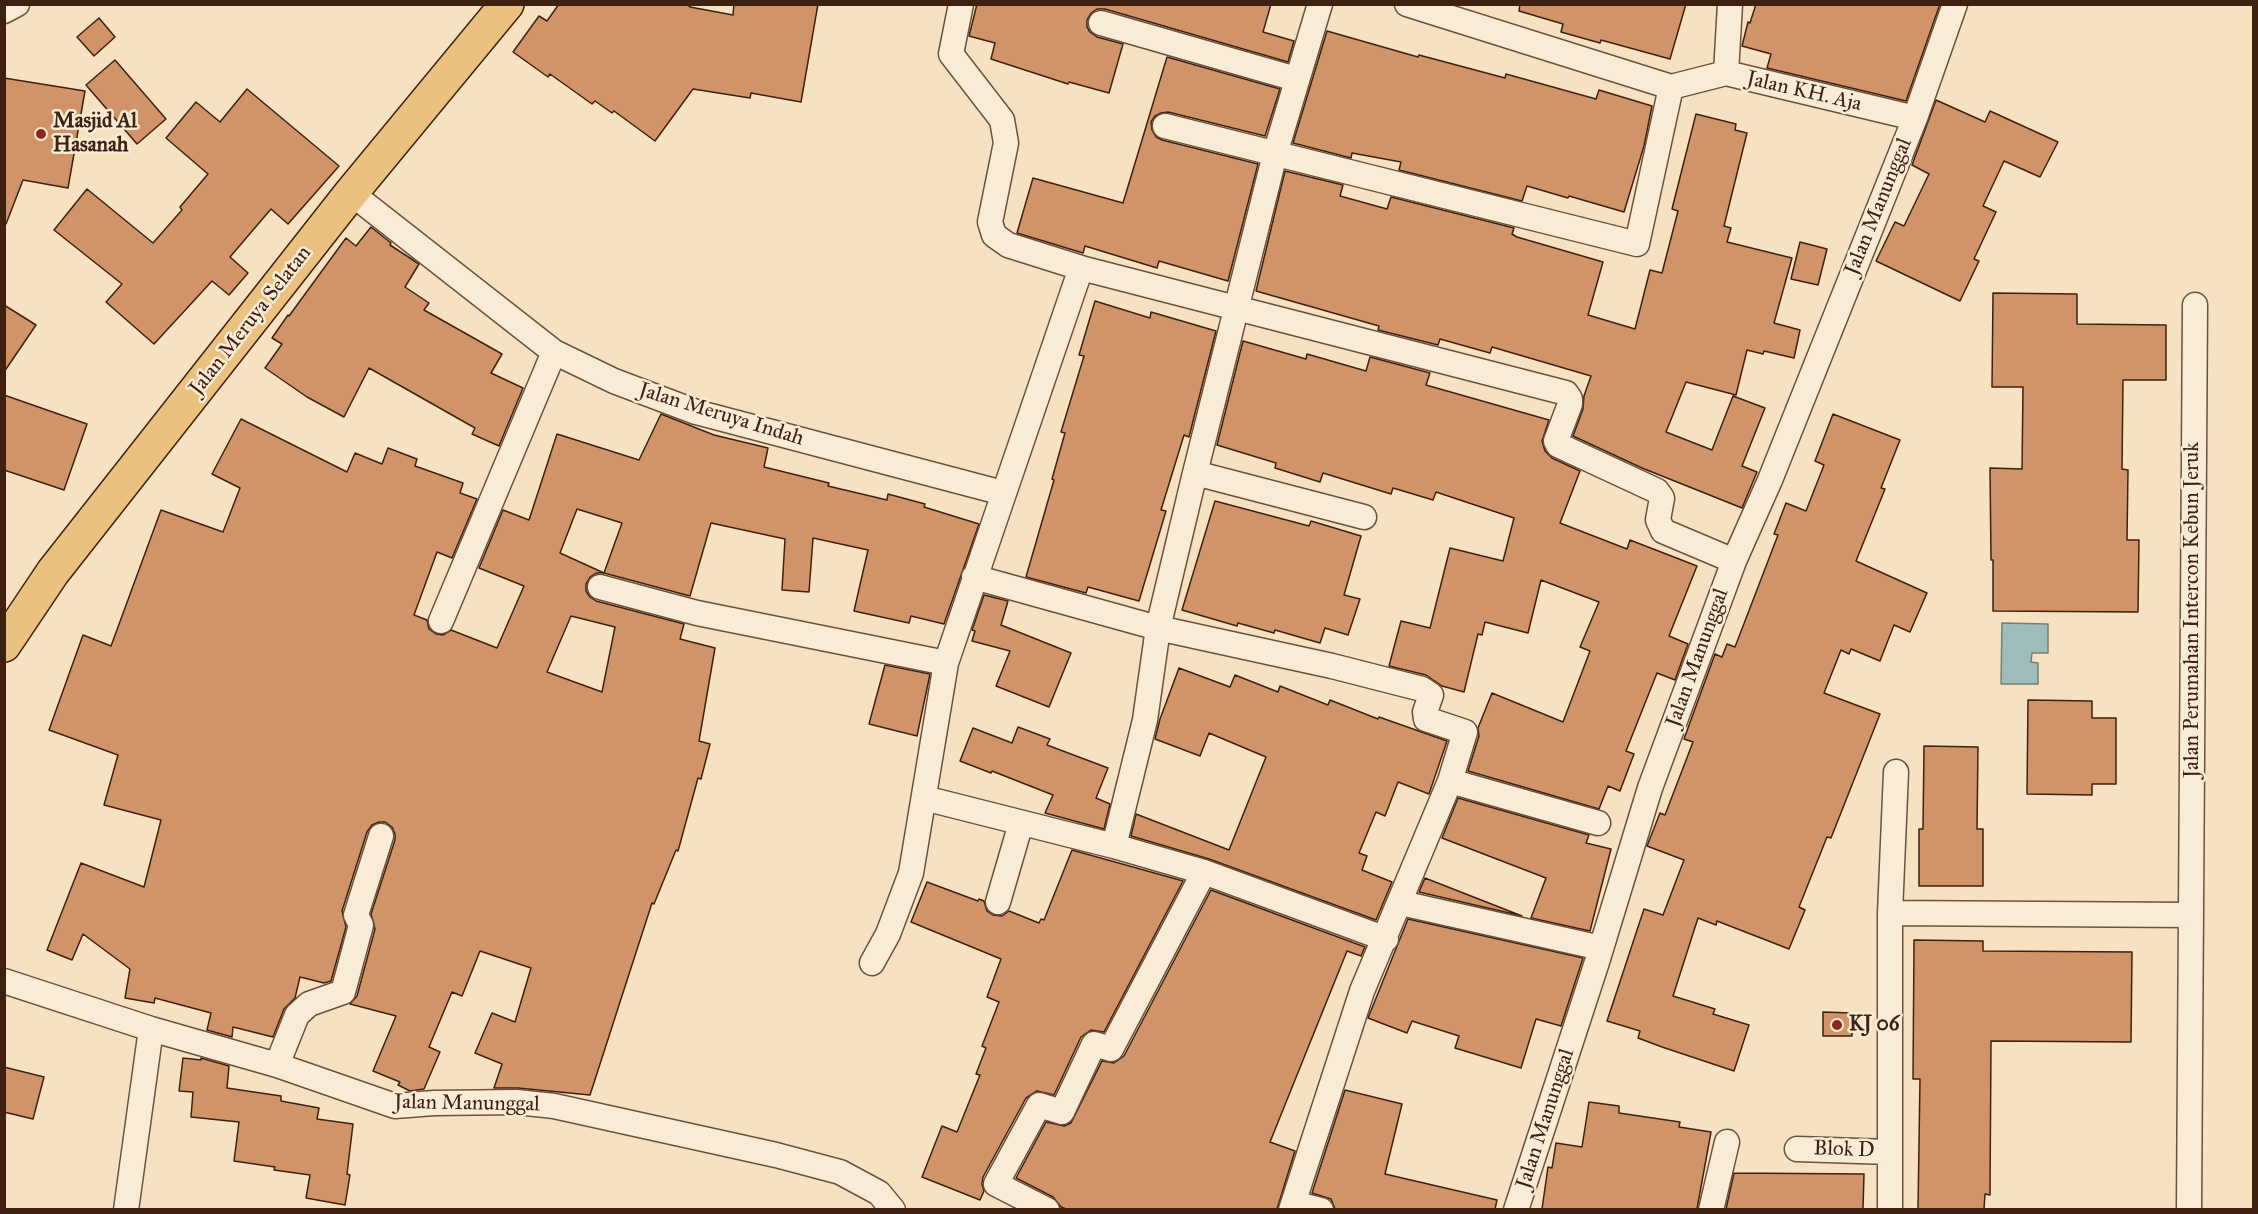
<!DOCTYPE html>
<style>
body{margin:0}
#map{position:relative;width:2258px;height:1214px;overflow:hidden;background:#f6e2c0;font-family:"IM FELL Great Primer",serif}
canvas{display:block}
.frame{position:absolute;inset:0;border:6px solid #3e2111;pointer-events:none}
</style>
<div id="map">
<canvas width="2258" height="1214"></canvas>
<div class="frame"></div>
</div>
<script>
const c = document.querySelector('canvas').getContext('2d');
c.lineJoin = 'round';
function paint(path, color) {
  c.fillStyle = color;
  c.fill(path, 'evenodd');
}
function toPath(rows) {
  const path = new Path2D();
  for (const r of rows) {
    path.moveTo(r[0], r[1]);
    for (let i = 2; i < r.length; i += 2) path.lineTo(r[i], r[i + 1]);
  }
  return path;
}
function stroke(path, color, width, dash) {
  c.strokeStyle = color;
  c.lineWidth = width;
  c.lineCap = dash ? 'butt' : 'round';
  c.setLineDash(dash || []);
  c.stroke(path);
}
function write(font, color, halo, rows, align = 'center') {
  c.font = font + ' "IM FELL Great Primer",serif';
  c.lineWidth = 5;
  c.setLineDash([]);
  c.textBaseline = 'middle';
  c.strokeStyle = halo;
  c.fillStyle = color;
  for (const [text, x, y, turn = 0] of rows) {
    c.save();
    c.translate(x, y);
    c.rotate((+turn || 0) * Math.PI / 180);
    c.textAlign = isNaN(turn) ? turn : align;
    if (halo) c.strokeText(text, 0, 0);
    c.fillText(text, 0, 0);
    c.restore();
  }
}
const water = toPath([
 [2002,623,2048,624,2048,653,2032,653,2031,662,2038,663,2038,684,2001,684,2002,623]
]);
paint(water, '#9ebcb9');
stroke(water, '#787e76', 1.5);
const building = toPath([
 [559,4,686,4,690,7,733,15,734,4,818,4,801,102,751,93,750,98,693,89,655,141,614,111,612,113,595,101,592,104,550,74,548,77,513,52,539,16,547,21,559,4],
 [977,4,1271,4,1263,32,1294,41,1288,62,1105,9,1097,9,1091,13,1087,20,1087,27,1090,32,1097,37,1123,44,1109,93,1069,82,1068,84,991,59,995,43,969,36,977,4],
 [1520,4,1686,4,1670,59,1601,40,1600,43,1561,32,1563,24,1519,11,1520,4],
 [1756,4,1940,4,1906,101,1767,68,1771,54,1742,46,1748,22,1750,23,1756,4],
 [99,18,115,37,94,56,77,37,99,18],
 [1327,31,1418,57,1419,55,1505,78,1506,74,1596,99,1599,90,1652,106,1644,146,1624,212,1569,196,1568,198,1527,186,1522,201,1399,170,1401,162,1352,153,1351,158,1293,143,1327,31],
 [1167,57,1280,89,1265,136,1168,112,1161,113,1155,116,1151,122,1152,130,1156,137,1162,140,1258,164,1228,281,1159,261,1157,268,1085,246,1083,253,1017,233,1033,178,1123,203,1167,57],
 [115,60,166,119,137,144,86,85,115,60],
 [4,78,85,91,68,188,23,180,6,224,4,224,4,78],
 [247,89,339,166,288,224,271,209,230,257,248,273,229,295,212,281,154,344,106,302,122,284,54,230,87,189,153,243,182,210,180,207,208,174,166,138,196,102,220,122,247,89],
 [1936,100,1985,122,1990,111,2058,142,2040,177,2004,161,1983,206,1996,212,1974,259,1979,261,1960,301,1876,261,1895,222,1904,226,1929,174,1912,165,1936,100],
 [1696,114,1736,124,1735,130,1747,133,1724,226,1731,228,1727,242,1792,258,1774,323,1800,330,1794,358,1764,351,1763,354,1747,350,1736,395,1686,382,1666,432,1712,450,1733,396,1765,408,1742,466,1757,472,1742,508,1642,468,1573,436,1583,409,1584,396,1591,376,1492,347,1490,353,1440,339,1438,345,1378,330,1379,326,1256,291,1285,171,1343,185,1340,196,1387,209,1391,197,1514,228,1512,234,1517,237,1603,262,1588,315,1635,329,1650,270,1662,273,1678,211,1672,209,1696,114],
 [371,227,391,243,390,245,419,264,405,287,429,303,424,310,502,354,491,373,523,388,499,446,472,434,475,428,369,368,344,417,307,397,265,368,282,344,272,338,288,315,289,316,346,238,356,246,371,227],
 [1800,242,1827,249,1818,285,1791,279,1800,242],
 [1993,293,2077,294,2077,324,2166,325,2166,380,2123,380,2122,469,2128,470,2127,540,2139,540,2138,612,1993,611,1993,560,1991,560,1990,468,2022,469,2023,387,1992,387,1993,293],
 [1095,301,1150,318,1151,312,1216,331,1189,437,1184,435,1161,510,1166,511,1139,601,1088,587,1086,593,1026,577,1054,480,1052,479,1065,433,1061,432,1084,356,1079,355,1095,301],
 [4,305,36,325,4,372,4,305],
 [1243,341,1306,359,1307,354,1366,371,1370,357,1430,373,1426,385,1549,420,1542,441,1545,451,1552,458,1580,471,1560,523,1627,549,1630,540,1697,566,1669,636,1688,644,1675,680,1657,673,1626,751,1634,754,1620,791,1608,786,1599,809,1468,771,1479,736,1478,728,1492,693,1563,722,1590,651,1580,647,1599,602,1541,580,1528,633,1485,622,1482,635,1478,634,1464,692,1442,686,1426,675,1389,666,1401,621,1430,628,1450,548,1503,561,1514,518,1436,492,1433,500,1393,488,1391,494,1323,473,1320,482,1275,468,1276,463,1217,445,1243,341],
 [4,395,87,424,64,490,4,470,4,395],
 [661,414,714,435,768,448,764,467,829,483,828,486,887,500,888,494,925,504,924,507,979,524,944,624,911,616,909,623,854,611,868,550,813,538,809,592,782,590,785,539,711,523,690,596,604,573,596,573,590,577,586,584,586,591,590,597,596,601,684,624,680,639,715,648,699,741,710,744,701,779,698,778,678,851,676,850,654,904,652,903,590,1095,518,1088,494,1088,502,1064,475,1053,492,1013,515,1022,531,968,480,951,462,996,452,992,429,1047,440,1052,424,1089,410,1091,398,1085,400,1082,373,1071,396,1016,350,1004,357,996,375,929,371,914,395,840,395,834,392,827,385,822,379,822,372,825,367,832,342,911,346,927,331,981,324,983,300,977,295,998,284,1009,273,1037,233,1027,232,1037,207,1030,211,1013,155,998,154,1003,125,998,130,969,83,934,72,960,47,950,81,863,144,887,161,820,104,805,118,755,49,730,83,635,111,646,161,510,223,532,240,488,212,474,241,419,347,472,355,453,382,464,388,448,417,459,415,466,463,483,460,493,477,499,452,558,437,552,414,615,427,620,429,629,436,634,443,635,451,630,497,648,524,586,479,568,503,510,529,520,557,434,639,460,661,414],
 [577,509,622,523,604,573,560,553,577,509],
 [571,616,615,627,602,692,547,672,571,616],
 [1833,414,1900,440,1881,488,1885,489,1856,561,1927,593,1910,632,1894,625,1880,661,1851,649,1849,654,1841,650,1824,693,1880,714,1831,838,1827,837,1799,907,1805,910,1789,949,1717,921,1716,925,1698,918,1673,996,1715,1009,1713,1014,1749,1025,1734,1071,1662,1047,1638,1038,1640,1031,1607,1021,1644,909,1663,915,1684,860,1647,846,1660,813,1665,815,1693,742,1684,739,1715,654,1722,657,1727,644,1735,647,1778,535,1774,534,1786,503,1806,511,1824,465,1815,461,1833,414],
 [1215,501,1309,526,1311,521,1361,536,1344,595,1360,599,1348,635,1325,628,1320,643,1275,630,1274,633,1238,623,1237,626,1182,610,1215,501],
 [984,595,1008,601,1001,625,1071,653,1049,707,996,686,1010,651,972,641,975,631,972,630,984,595],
 [885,665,930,674,917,736,869,724,885,665],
 [1179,668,1230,687,1235,675,1278,692,1280,686,1328,705,1330,700,1378,719,1379,717,1447,741,1429,794,1398,782,1385,816,1376,812,1359,853,1367,856,1362,870,1392,882,1376,920,1209,859,1131,836,1136,814,1229,850,1266,757,1209,733,1200,756,1155,739,1160,719,1179,668],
 [2028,700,2092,701,2092,718,2116,718,2116,784,2092,784,2092,795,2027,794,2028,700],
 [1018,727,1050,739,1047,745,1108,768,1096,798,1110,804,1104,829,1045,813,1053,795,992,771,991,773,960,761,973,728,1012,743,1018,727],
 [1924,746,1978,747,1977,829,1983,829,1983,886,1919,886,1919,829,1923,829,1924,746],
 [1458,798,1589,835,1586,843,1611,849,1590,931,1531,918,1546,878,1442,838,1458,798],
 [1072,850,1183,881,1104,1032,1091,1030,1081,1037,1054,1095,1037,1091,1026,1098,983,1177,982,1184,984,1191,980,1200,922,1177,942,1126,957,1132,980,1075,976,1074,986,1048,982,1046,999,1002,987,997,1001,959,911,922,927,882,978,901,979,899,984,901,987,911,993,915,1002,916,1009,911,1039,923,1041,919,1044,920,1072,850],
 [1425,878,1522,916,1419,892,1425,878],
 [1211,890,1365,947,1361,956,1347,951,1270,1142,1295,1151,1277,1209,1066,1209,1061,1207,1053,1197,1016,1178,1046,1122,1064,1126,1071,1123,1102,1061,1114,1063,1124,1056,1211,890],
 [1408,919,1583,958,1561,1026,1536,1019,1521,1068,1455,1048,1459,1036,1412,1021,1407,1033,1368,1018,1408,919],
 [1914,940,1983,941,1983,951,2132,952,2131,1042,1991,1041,1990,1195,1985,1194,1984,1209,1918,1209,1920,1079,1913,1079,1914,940],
 [1823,1012,1852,1013,1852,1036,1823,1036,1823,1012],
 [183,1058,201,1060,201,1058,229,1066,227,1088,281,1096,281,1101,319,1108,317,1119,353,1124,347,1174,350,1175,345,1205,306,1198,310,1175,274,1170,275,1167,234,1161,239,1122,191,1117,193,1092,179,1091,183,1058],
 [4,1067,44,1077,33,1119,4,1112,4,1067],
 [1345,1090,1402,1104,1385,1174,1497,1200,1495,1209,1335,1209,1331,1199,1312,1193,1345,1090],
 [1589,1102,1619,1106,1619,1113,1680,1122,1679,1127,1711,1132,1697,1209,1542,1209,1548,1167,1552,1168,1556,1143,1582,1147,1589,1102],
 [1734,1173,1864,1174,1863,1209,1726,1209,1734,1173]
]);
paint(building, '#d19469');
stroke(building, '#3e2111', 1.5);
const minor = toPath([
 [961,4,951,54,1002,120,1006,143,990,222,994,235,1008,245,1081,268],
 [1320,4,1275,154,1195,473,1158,628,1145,720,1114,846,1204,872,1386,939],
 [1407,4,1671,87,1726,73,1915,118],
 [4,11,17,4],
 [1101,23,1296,79],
 [1726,73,1730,4],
 [1165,126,1637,244,1671,87],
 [351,193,554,352,614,381,696,412,1003,493],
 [1195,473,1364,517],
 [974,577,1158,628,1332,666,1422,689,1431,695,1425,712,1426,719,1465,732,1450,781,1362,991,1291,1210],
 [600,587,697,613,946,663],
 [441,621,554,352],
 [1450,781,1598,823],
 [924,798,1114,846],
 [998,902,1021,823],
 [1401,903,1601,948],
 [1890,913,2190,915],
 [872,963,888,934,911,873,946,663,1081,268,1566,393,1570,399,1570,404,1556,441,1558,445,1657,491,1662,498,1658,520,1663,531,1734,561],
 [4,981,151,1029,277,1065,395,1106,434,1103,517,1102,554,1106,776,1155,840,1172,879,1193,893,1210],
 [277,1065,297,1015,309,1004,343,992,361,925,356,915,381,836],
 [1797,1149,1890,1152],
 [1294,1203,1321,1210],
 [126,1210,151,1029],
 [1047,1210,996,1184,1039,1105,1062,1112,1094,1044,1111,1049,1204,872],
 [1516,1210,1597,962,1650,788,1734,561,1770,480,1915,118,1955,4],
 [1711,1210,1727,1142],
 [1890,1210,1890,913,1896,772],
 [2189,1210,2195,305]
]);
const primary = toPath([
 [4,645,53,572,351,193,507,4]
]);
stroke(minor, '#6c513d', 27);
stroke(primary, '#3e2111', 36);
stroke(minor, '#f9ecd6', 24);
stroke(primary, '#ebc180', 33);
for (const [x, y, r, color] of [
 [41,134,6,"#8f2418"],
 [1837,1025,6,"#8f2418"]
]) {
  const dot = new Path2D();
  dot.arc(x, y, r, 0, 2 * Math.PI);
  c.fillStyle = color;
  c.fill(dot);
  stroke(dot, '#f9ecd6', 2);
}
write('21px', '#3e2111', '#f9ecd6', [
 ["Jalan KH. Aja",1804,92,13],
 ["Jalan Manunggal",1879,207,-68],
 ["Jalan Meruya Selatan",251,321,-52],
 ["Jalan Meruya Indah",721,415,17],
 ["Jalan Perumahan Intercon Kebun Jeruk",2193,610,-90],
 ["Jalan Manunggal",1698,658,-70],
 ["Jalan Manunggal",467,1104,1],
 ["Jalan Manunggal",1546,1119,-72],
 ["Blok D",1844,1150,2]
]);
write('bold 21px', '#3e2111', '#f9ecd6', [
 ["Masjid Al",53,122],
 ["Hasanah",53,146],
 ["KJ 06",1849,1025]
], 'left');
</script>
